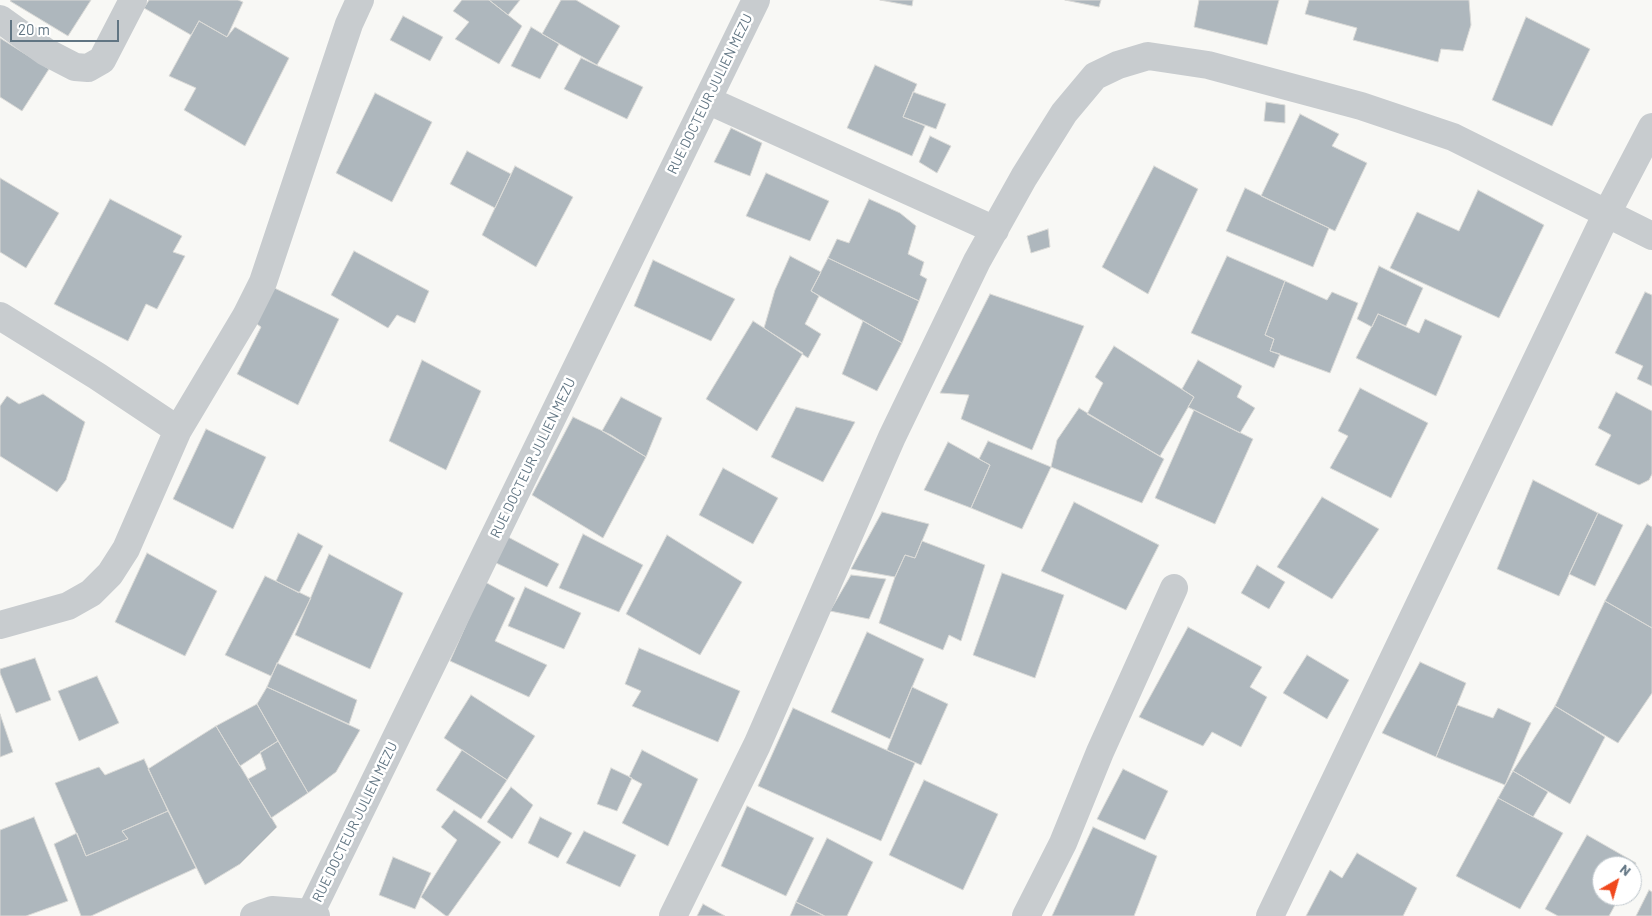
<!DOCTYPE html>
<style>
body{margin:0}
#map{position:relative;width:1652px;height:916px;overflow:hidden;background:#f8f8f5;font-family:Barlow,sans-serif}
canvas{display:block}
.north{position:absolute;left:1592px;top:856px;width:50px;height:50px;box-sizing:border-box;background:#fff;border:1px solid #c0c8cd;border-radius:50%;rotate:38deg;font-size:14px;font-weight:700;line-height:20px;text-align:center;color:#617583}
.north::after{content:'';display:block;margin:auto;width:18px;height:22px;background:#f0481d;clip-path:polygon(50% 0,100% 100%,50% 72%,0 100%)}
.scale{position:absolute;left:10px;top:20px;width:109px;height:22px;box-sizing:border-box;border:2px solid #617583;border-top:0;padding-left:6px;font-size:15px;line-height:18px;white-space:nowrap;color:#617583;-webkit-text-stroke:4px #fff;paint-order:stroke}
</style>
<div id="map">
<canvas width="1652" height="916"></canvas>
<div class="north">N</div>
<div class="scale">20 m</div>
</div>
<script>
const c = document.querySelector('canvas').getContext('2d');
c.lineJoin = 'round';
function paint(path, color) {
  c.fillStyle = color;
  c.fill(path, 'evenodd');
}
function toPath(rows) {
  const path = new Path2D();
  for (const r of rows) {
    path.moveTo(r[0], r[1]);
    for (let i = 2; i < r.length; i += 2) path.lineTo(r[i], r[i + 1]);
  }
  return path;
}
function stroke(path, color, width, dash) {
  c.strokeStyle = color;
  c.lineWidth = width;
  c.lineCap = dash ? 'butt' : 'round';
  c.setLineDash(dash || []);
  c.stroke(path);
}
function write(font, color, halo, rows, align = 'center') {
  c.font = font + ' Barlow,sans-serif';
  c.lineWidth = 5;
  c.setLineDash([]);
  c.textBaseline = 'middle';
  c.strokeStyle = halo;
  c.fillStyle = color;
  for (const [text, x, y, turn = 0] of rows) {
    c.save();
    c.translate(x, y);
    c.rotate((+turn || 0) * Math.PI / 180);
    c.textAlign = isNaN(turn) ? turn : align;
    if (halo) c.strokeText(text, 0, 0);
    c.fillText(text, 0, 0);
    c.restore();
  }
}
const building = toPath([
 [11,0,91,0,68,36,10,1,11,0],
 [149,0,238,0,243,2,227,37,199,21,191,35,144,8,149,0],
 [462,0,489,0,522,26,499,64,455,39,469,22,453,11,462,0],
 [489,0,520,0,508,15,489,0],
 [561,0,576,0,620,26,597,65,542,34,561,0],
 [880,0,913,0,912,6,880,0],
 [1065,0,1101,0,1099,7,1065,0],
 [1199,0,1279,0,1267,45,1194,27,1199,0],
 [1309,0,1469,0,1471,25,1463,51,1441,49,1438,62,1353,40,1357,28,1305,14,1309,0],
 [403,16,443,37,430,61,390,40,403,16],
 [1526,17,1590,49,1552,126,1492,100,1526,17],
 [199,21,227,37,235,27,289,58,245,146,184,110,196,88,169,76,199,21],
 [531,27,559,44,540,79,511,66,531,27],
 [0,38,49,69,22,111,0,97,0,38],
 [581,58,643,87,627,119,564,89,581,58],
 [875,65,917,84,903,117,925,126,912,156,847,128,875,65],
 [913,92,946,104,936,129,903,117,913,92],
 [375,93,432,122,392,202,336,173,375,93],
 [1266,102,1285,105,1285,123,1264,121,1266,102],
 [1300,114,1339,134,1332,146,1367,163,1335,231,1261,196,1300,114],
 [731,128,762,143,750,176,714,162,731,128],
 [930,136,951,146,937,173,919,162,930,136],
 [467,151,511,174,495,208,450,184,467,151],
 [515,166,573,197,536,267,482,235,515,166],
 [1154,166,1198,189,1148,294,1102,267,1154,166],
 [766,173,829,201,810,241,746,216,766,173],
 [0,178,59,213,26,268,0,252,0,178],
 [1245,188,1329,228,1313,267,1226,231,1245,188],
 [1478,190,1544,225,1499,318,1390,268,1417,212,1459,231,1478,190],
 [110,199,182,236,173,252,185,256,157,309,146,304,128,341,54,304,110,199],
 [869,199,900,213,916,226,908,254,924,262,920,275,927,279,919,301,828,258,837,239,849,243,869,199],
 [1048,229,1050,247,1031,253,1027,236,1048,229],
 [354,251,429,291,415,323,397,315,388,328,331,295,354,251],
 [790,256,821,272,811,291,819,296,805,324,821,334,808,358,764,328,775,290,790,256],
 [1227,256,1285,281,1265,335,1274,339,1270,351,1280,354,1274,368,1191,333,1227,256],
 [828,258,919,301,902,343,811,291,828,258],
 [653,260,735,299,711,341,634,306,653,260],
 [1379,266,1423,288,1406,326,1378,314,1372,327,1357,319,1379,266],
 [1285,281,1327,300,1332,292,1358,303,1330,373,1270,351,1274,339,1265,335,1285,281],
 [264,283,339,319,298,405,237,374,261,327,247,317,264,283],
 [1645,292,1652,295,1652,386,1637,379,1643,366,1615,353,1645,292],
 [990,294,1084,326,1032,450,961,419,969,395,940,393,990,294],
 [1378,314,1419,333,1425,319,1462,336,1436,396,1356,358,1378,314],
 [753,321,803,353,757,431,706,399,753,321],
 [863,321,902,343,877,391,842,374,863,321],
 [1114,346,1194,397,1160,456,1087,414,1103,383,1095,377,1114,346],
 [422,360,481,391,446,470,389,441,422,360],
 [1198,360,1242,386,1237,397,1255,408,1240,433,1188,407,1194,397,1182,389,1198,360],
 [1360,388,1428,423,1391,498,1330,468,1348,436,1338,431,1360,388],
 [1616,392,1652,411,1652,474,1649,480,1639,485,1595,465,1611,435,1598,428,1616,392],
 [43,394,85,422,66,480,57,492,0,456,0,406,7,396,19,404,43,394],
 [621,397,662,418,646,457,602,431,621,397],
 [796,407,855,422,823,482,771,457,796,407],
 [1079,408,1164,459,1142,503,1051,467,1057,440,1079,408],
 [1194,410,1253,439,1215,524,1155,498,1194,410],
 [573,417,611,435,646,457,603,538,532,495,573,417],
 [206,429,266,457,233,529,173,499,206,429],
 [988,441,1051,467,1022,529,971,508,990,465,979,459,988,441],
 [948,442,990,465,971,508,924,490,948,442],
 [723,468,778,498,753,544,699,515,723,468],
 [1533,480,1598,513,1559,596,1497,569,1533,480],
 [1322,497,1379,529,1332,599,1277,567,1322,497],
 [1074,502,1159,545,1126,610,1041,571,1074,502],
 [882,512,929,524,915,558,905,555,895,577,851,569,882,512],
 [1598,513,1623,525,1595,586,1569,574,1598,513],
 [1647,524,1652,527,1652,628,1605,601,1647,524],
 [298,533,323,546,299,593,276,581,298,533],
 [583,534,643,565,619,612,559,588,583,534],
 [667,535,742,582,700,655,626,614,667,535],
 [508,537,559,564,547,587,494,562,508,537],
 [922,541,985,565,961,641,949,635,943,650,879,623,895,577,905,555,915,558,922,541],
 [147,553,217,591,185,656,115,622,147,553],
 [329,554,403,593,370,669,295,635,329,554],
 [1257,565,1285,582,1269,609,1241,593,1257,565],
 [1002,573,1064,595,1035,678,973,655,1002,573],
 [851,575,886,579,869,619,830,611,851,575],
 [265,576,311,598,271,676,225,655,265,576],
 [485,582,515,598,495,641,547,665,529,697,450,661,485,582],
 [525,587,581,613,564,649,508,626,525,587],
 [1605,601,1652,628,1652,693,1618,743,1555,706,1605,601],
 [1188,627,1262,667,1250,687,1267,697,1241,747,1212,732,1203,746,1139,717,1188,627],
 [867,632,924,659,890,739,831,712,867,632],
 [639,648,740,691,718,742,632,706,641,691,625,684,639,648],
 [1307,655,1349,680,1327,719,1283,693,1307,655],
 [35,658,51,700,16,713,0,673,0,669,35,658],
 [1420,662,1466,683,1436,757,1382,733,1420,662],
 [277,663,357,700,349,724,267,687,277,663],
 [97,676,119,723,79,741,58,691,97,676],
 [267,687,360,730,336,772,308,793,257,704,267,687],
 [912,687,948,704,921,765,887,750,912,687],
 [471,695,535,736,507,780,444,738,471,695],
 [257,704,278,741,240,766,216,726,257,704],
 [1457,705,1493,718,1498,708,1531,723,1505,785,1436,757,1457,705],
 [1555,706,1605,737,1570,804,1513,771,1555,706],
 [793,708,915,763,881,841,758,786,793,708],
 [0,714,13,752,0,757,0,714],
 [216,726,277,827,240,864,205,885,148,769,216,726],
 [278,741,308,793,271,818,248,779,266,769,260,752,278,741],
 [462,750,507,780,481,819,436,790,462,750],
 [642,750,698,779,668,846,622,823,642,784,629,777,642,750],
 [144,759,168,811,122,831,128,839,86,856,55,783,99,767,105,775,144,759],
 [611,768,632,778,617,811,597,804,611,768],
 [1123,769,1168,791,1145,840,1097,819,1123,769],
 [1513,771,1548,792,1533,817,1498,798,1513,771],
 [924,780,998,814,963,890,889,855,924,780],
 [511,787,533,805,512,839,487,822,511,787],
 [1498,798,1563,833,1520,909,1456,876,1498,798],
 [747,806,814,838,786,896,721,866,747,806],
 [454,810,501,842,448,916,446,916,421,897,457,840,441,827,454,810],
 [168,811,196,868,91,916,81,916,54,844,77,833,86,856,128,839,122,831,168,811],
 [34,817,68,901,26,916,0,916,0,830,34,817],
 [540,817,572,833,558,858,528,843,540,817],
 [1093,827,1157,856,1134,916,1052,916,1093,827],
 [584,831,636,855,620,887,566,863,584,831],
 [1587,835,1636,863,1632,872,1632,866,1602,866,1602,896,1620,896,1609,916,1558,916,1545,909,1587,835],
 [827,838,873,862,847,916,825,916,796,902,827,838],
 [1357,853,1417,888,1403,916,1306,916,1330,870,1342,878,1357,853],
 [393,857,431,873,415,909,379,895,393,857],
 [1649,890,1652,892,1652,916,1636,916,1649,890],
 [796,902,824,916,790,916,796,902],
 [703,904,725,916,697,916,703,904]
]);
paint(building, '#aeb7bd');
stroke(building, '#dadad7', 1);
stroke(toPath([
 [0,19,46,52,75,67,88,68,102,60,133,0],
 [707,100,995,230],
 [0,316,97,376,178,430],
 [0,625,68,606,91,593,110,574,126,549,178,430,246,316,263,282,349,24,360,0],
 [254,916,272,910,311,913,316,916],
 [309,916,756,0],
 [673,916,757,745,892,437,977,261,1024,177,1064,113,1095,76,1118,65,1148,56,1208,65,1361,106,1453,137,1652,236],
 [1026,916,1063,843,1100,752,1174,588],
 [1270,916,1606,215,1652,127]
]), '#c8cccf', 28);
write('14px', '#617583', '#fff', [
 ["RUE DOCTEUR JULIEN MEZU",710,94,-64],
 ["RUE DOCTEUR JULIEN MEZU",533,458,-64],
 ["RUE DOCTEUR JULIEN MEZU",355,822,-64]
]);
</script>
